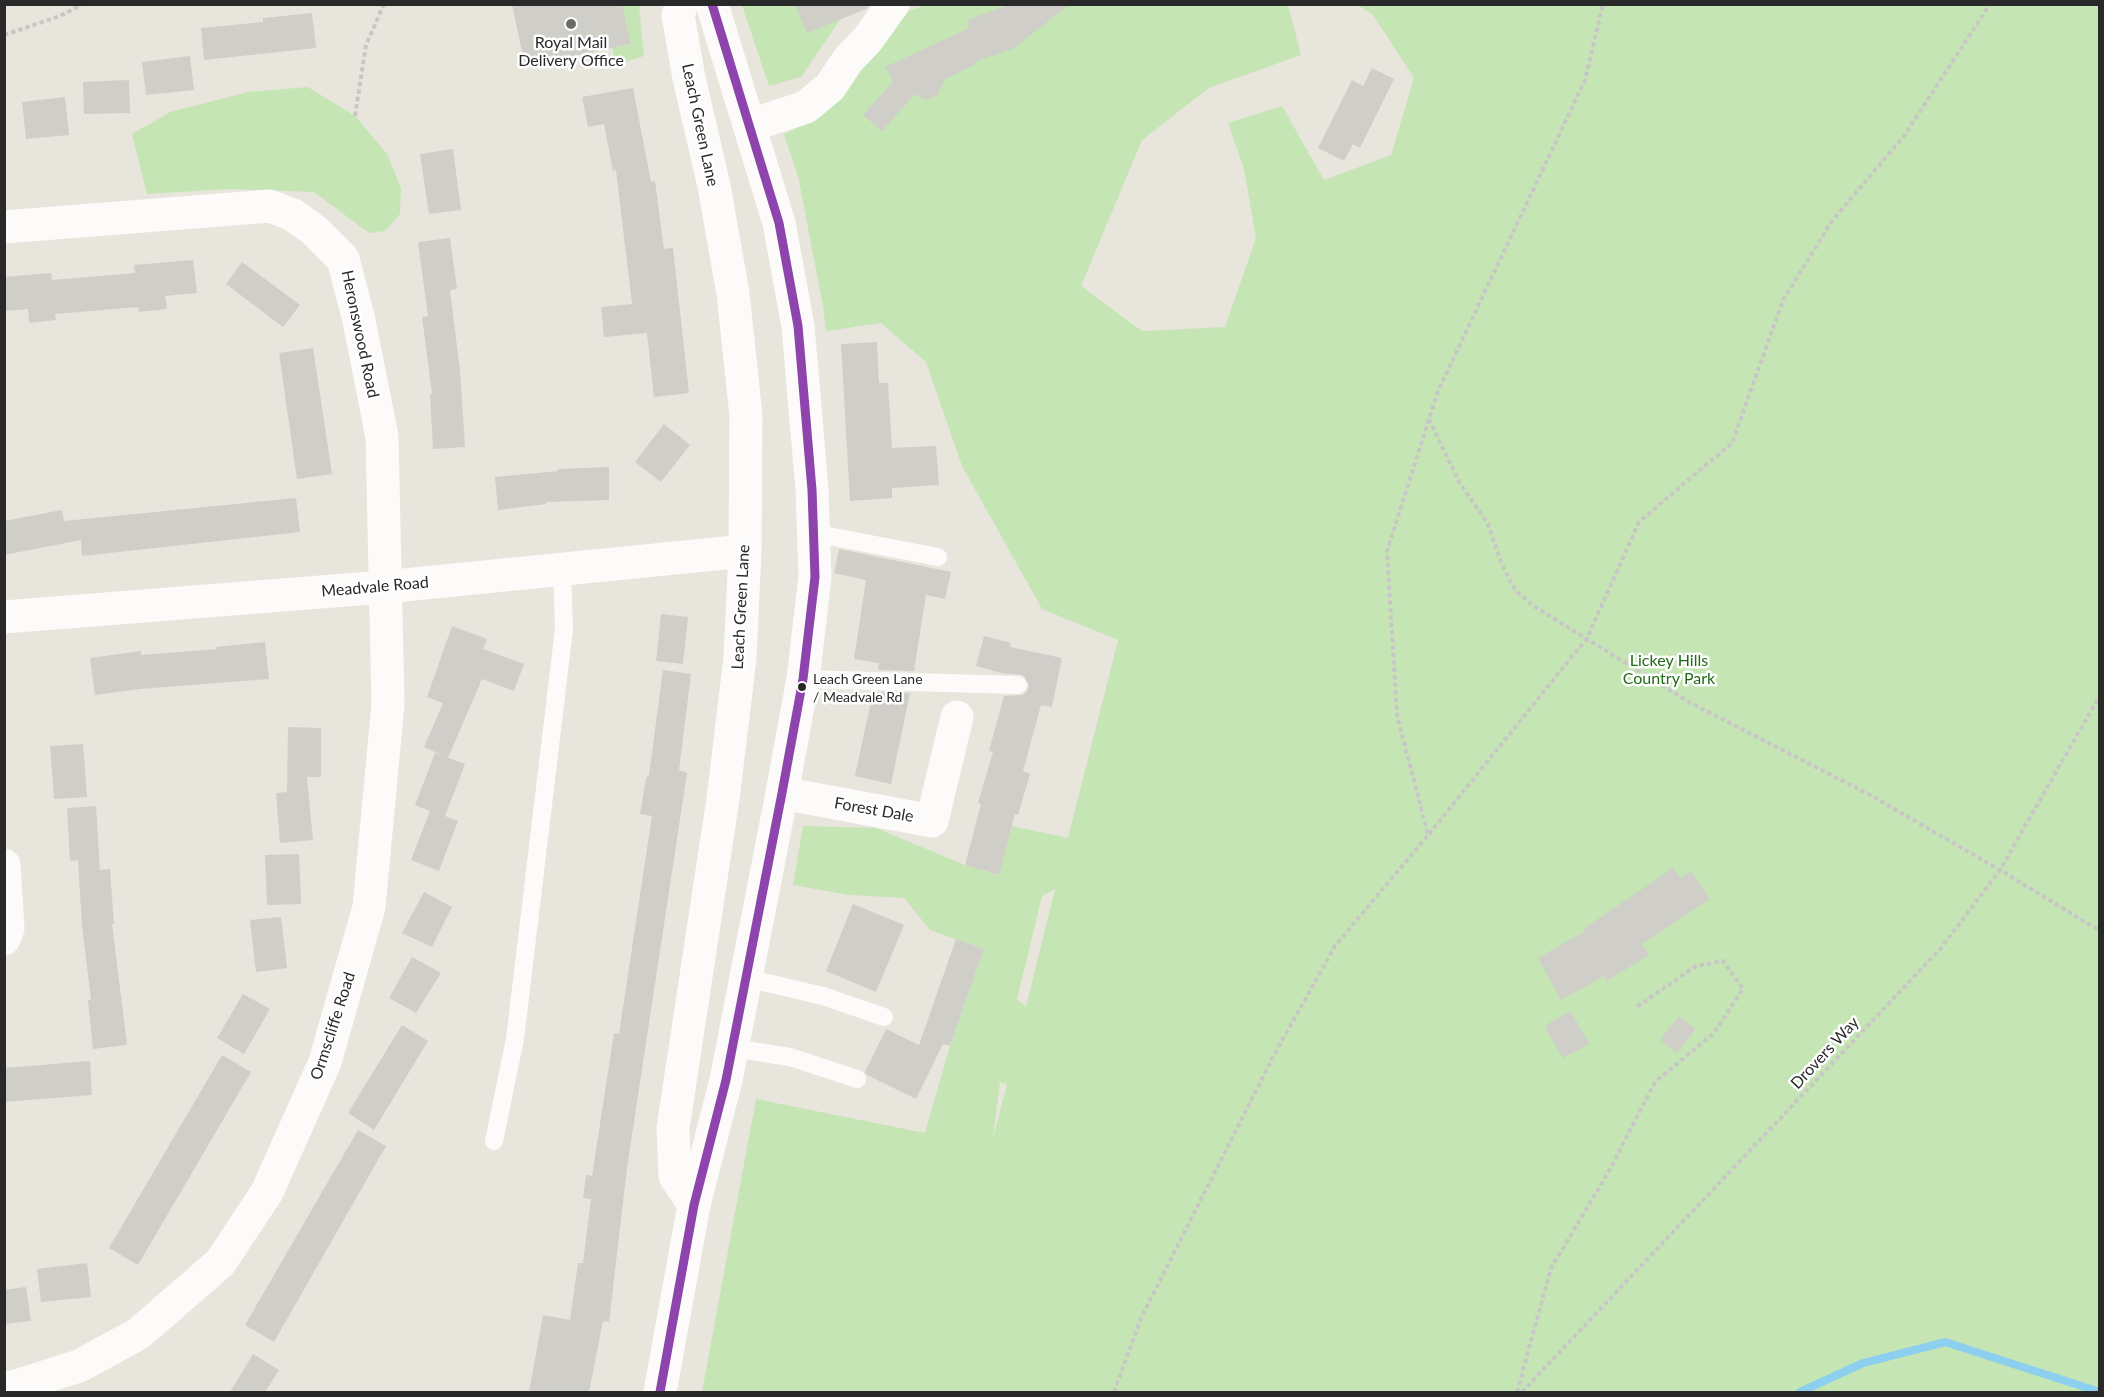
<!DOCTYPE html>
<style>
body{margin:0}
#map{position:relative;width:2104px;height:1397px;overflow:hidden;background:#e8e5dd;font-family:Lato,sans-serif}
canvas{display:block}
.frame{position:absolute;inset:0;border:6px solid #292929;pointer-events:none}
</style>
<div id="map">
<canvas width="2104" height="1397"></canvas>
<div class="frame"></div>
</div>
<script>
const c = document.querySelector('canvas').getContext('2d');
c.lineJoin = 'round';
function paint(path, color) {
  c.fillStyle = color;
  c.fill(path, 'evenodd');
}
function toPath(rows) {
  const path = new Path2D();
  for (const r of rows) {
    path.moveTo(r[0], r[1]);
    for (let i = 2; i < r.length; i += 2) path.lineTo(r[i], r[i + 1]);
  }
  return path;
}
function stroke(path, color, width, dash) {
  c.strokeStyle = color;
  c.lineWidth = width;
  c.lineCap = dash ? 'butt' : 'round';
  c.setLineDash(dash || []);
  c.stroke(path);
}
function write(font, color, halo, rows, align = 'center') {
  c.font = font + ' Lato,sans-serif';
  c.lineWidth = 5;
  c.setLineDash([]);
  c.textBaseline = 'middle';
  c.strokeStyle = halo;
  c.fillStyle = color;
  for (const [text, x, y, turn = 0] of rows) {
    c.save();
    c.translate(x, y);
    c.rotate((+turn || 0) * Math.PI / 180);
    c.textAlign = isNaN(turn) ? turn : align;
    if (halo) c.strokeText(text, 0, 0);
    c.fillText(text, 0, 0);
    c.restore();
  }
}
paint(toPath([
 [928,4,1288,5,1301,55,1209,88,1142,140,1081,286,1142,331,1225,327,1256,238,1244,169,1228,123,1282,106,1324,180,1391,155,1414,78,1373,15,1358,5,2099,5,2099,1392,702,1392,756,1099,925,1133,950,1046,984,949,930,930,904,898,849,895,793,885,803,826,876,828,965,865,998,875,1012,826,1068,838,1118,640,1042,609,962,466,926,362,881,323,826,331,823,306,798,176,784,134,817,119,834,102,903,13],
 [1055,889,1026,1007,1017,999,1042,896],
 [1000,1082,1007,1084,993,1138],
 [622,5,639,5,644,56,616,65,612,48,631,44],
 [742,5,850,5,801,77,769,86],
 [308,87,355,116,387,154,401,188,400,214,385,231,369,233,314,192,228,189,147,194,132,134,170,112,248,92]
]), '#c5e6b4');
stroke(toPath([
 [1800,1392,1863,1363,1945,1342,2100,1392]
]), '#8ccfee', 8);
paint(toPath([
 [512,4,622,4,631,44,525,66],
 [795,4,870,4,866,9,807,33],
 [1012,4,1070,4,1014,48,975,62,976,64,944,80,938,95,926,100,915,94,882,131,863,115,893,82,885,67,969,28,967,20],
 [312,13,316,48,204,60,201,28,263,22,263,18],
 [190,56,194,90,146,95,142,62],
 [1372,68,1394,79,1360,148,1353,144,1344,161,1318,148,1352,80,1363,86],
 [129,80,130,113,84,114,83,82],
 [633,88,651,182,655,181,664,249,673,248,689,393,654,397,647,333,604,337,601,307,632,304,616,170,613,171,604,124,588,127,582,97],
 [65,97,69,135,26,139,22,102],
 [453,149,461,210,429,214,420,154],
 [450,238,457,289,450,290,460,371,465,447,433,449,430,394,432,393,422,317,428,316,418,242],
 [193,260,197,293,165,296,167,309,139,312,138,307,55,314,56,320,29,323,28,309,4,311,4,277,51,273,52,280,135,273,134,265],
 [242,262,300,305,283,327,226,284],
 [877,342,879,383,888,383,892,448,936,446,939,485,892,488,892,498,850,501,841,344],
 [313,348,332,474,297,479,279,353],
 [664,424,690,445,661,482,635,462],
 [609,467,609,500,546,502,546,504,498,510,495,477,558,471,558,469],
 [296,498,300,532,82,556,81,540,4,555,4,521,62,510,64,521],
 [839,549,951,572,945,599,926,595,914,671,878,670,879,663,854,659,866,580,834,573],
 [661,614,688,617,683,664,656,661],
 [452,626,487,639,483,649,524,664,514,691,482,679,448,758,424,747,443,703,427,697],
 [984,636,1011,643,1010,647,1062,658,1052,707,1041,705,1023,771,1030,774,1018,815,1015,814,999,875,965,865,981,804,978,803,993,752,989,751,1004,696,1023,695,1027,691,1029,685,1023,675,1001,673,976,666],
 [265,642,269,679,140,689,95,695,90,658,141,651,141,655,217,649,216,647],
 [663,670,691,674,679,770,687,773,627,1168,609,1322,603,1321,589,1392,529,1392,543,1315,570,1320,578,1263,583,1263,591,1199,583,1198,586,1175,592,1176,614,1033,619,1034,652,816,640,814,646,778,649,775],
 [873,692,910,693,891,784,855,776],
 [288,727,321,728,321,777,307,777,313,840,280,843,276,793,287,792],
 [83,744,87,797,54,799,50,746],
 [435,753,465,764,445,816,458,821,439,871,411,860,430,811,415,805],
 [96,806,100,870,110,869,114,924,112,924,127,1045,93,1049,88,1000,91,1000,82,926,78,860,70,861,67,808],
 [299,854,301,904,267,905,265,855],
 [1673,868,1680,878,1691,871,1710,899,1642,944,1649,955,1607,981,1604,976,1561,1000,1538,958,1585,931,1583,929],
 [424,892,452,907,432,947,402,933],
 [853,904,904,925,876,992,826,971],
 [281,917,287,968,256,972,250,920],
 [956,939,984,949,950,1046,943,1044,916,1099,867,1075,865,1072,886,1029,919,1045],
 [412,957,441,973,416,1013,389,998],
 [243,994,270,1009,244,1054,217,1038],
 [1571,1011,1589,1044,1563,1058,1544,1026],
 [1679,1016,1696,1029,1677,1053,1660,1040],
 [402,1025,428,1041,374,1130,348,1113],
 [222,1055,251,1072,138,1265,109,1248],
 [90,1061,92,1095,4,1102,4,1068],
 [358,1130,386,1146,274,1342,245,1325],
 [87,1263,91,1297,41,1302,37,1269],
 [26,1287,31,1321,4,1324,4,1290],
 [253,1354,279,1370,265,1392,230,1392]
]), '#d0cec9');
stroke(toPath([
 [4,35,60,16,83,4],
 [355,116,366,45,384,4],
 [1429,419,1459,482,1488,524,1502,565,1515,590,1532,605,1689,702,1870,795,2000,870,2100,931],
 [1429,834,1587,638,1639,522,1732,443,1783,300,1832,221,1904,136,1990,4],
 [1114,1392,1141,1318,1274,1055,1335,946,1428,835,1397,715,1387,551,1438,391,1585,80,1603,4],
 [1517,1392,1551,1268,1608,1173,1655,1082,1713,1034,1743,989,1723,961,1696,966,1635,1008],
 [1522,1392,1941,948,2000,870,2100,695]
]), '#c8c7c6', 4, [4.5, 3]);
stroke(toPath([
 [813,533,938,557],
 [803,679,1018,685],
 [746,978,823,996,884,1017],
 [732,1048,790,1057,857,1079],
 [494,1141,515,1039,564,629,562,570]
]), '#fcfbfa', 18);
stroke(toPath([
 [682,4,678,15,689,78,714,186,733,293,746,416,745,551,740,658,723,799,673,1128,675,1176,694,1205],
 [751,125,806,107,830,87,848,60,868,39,893,4],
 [4,227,270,206,293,215,314,230,343,259,358,316,382,437,388,704,369,907,325,1062,267,1192,220,1263,138,1334,79,1366,13,1387,4,1388],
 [4,617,384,587,745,551],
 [782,793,932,821,957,717],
 [4,865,8,929,4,939]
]), '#fcfbfa', 33);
stroke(toPath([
 [660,1392,694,1205,726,1080,782,793,803,679,815,577,812,490,798,326,779,223,712,4]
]), '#fcfbfa', 33);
stroke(toPath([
 [660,1392,694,1205,726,1080,782,793,803,679,815,577,812,490,798,326,779,223,712,4]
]), '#8e44ad', 9);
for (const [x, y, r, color] of [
 [571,24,6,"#6c6b68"],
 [802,687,5,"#292929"]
]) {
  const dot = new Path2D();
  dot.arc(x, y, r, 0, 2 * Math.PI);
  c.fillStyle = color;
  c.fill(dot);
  stroke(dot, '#fff', 2);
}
write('14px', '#292929', '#fff', [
 ["Leach Green Lane",813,679],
 ["/ Meadvale Rd",813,697]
], 'left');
write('16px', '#292929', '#fff', [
 ["Royal Mail",571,43],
 ["Delivery Office",571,61]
]);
write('16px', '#292929', '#fff', [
 ["Leach Green Lane",700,125,78],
 ["Heronswood Road",360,334,78],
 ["Meadvale Road",375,587,-5],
 ["Leach Green Lane",741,607,-87],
 ["Forest Dale",874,810,10],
 ["Ormscliffe Road",333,1026,-72],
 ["Drovers Way",1825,1053,-47]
]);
write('16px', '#206a15', '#fff', [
 ["Lickey Hills",1669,661],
 ["Country Park",1669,679]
]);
</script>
